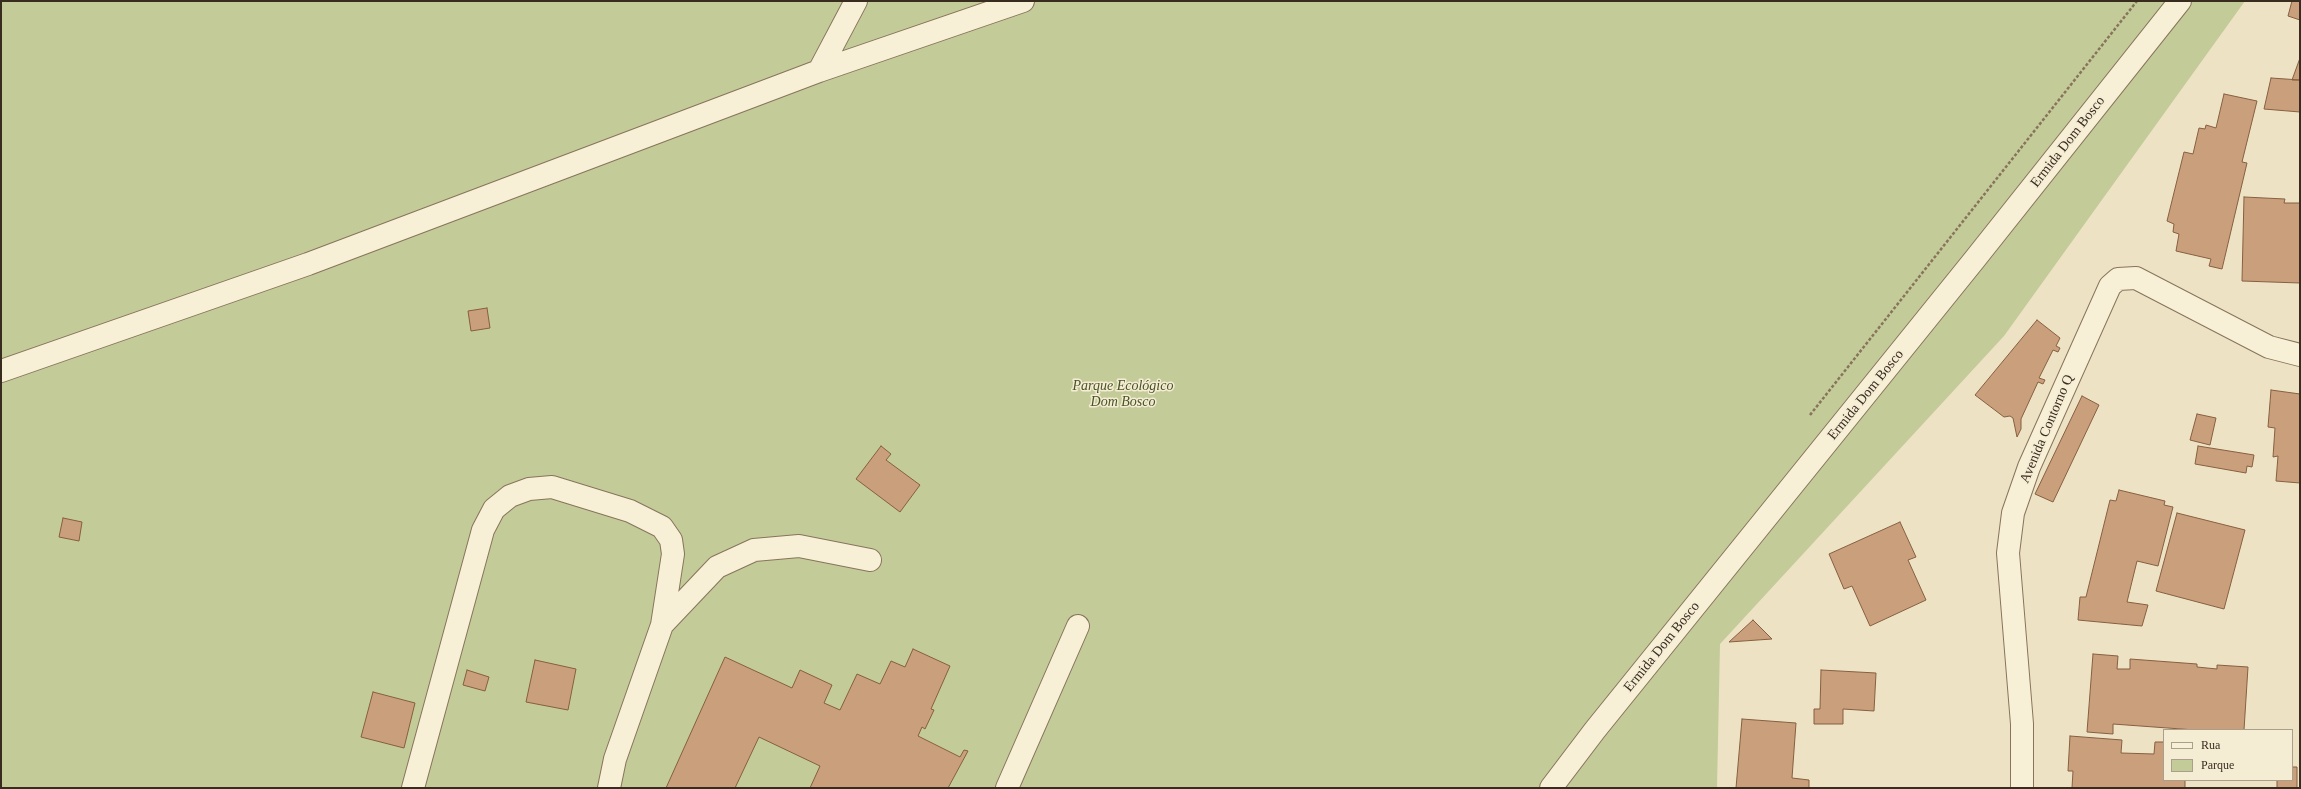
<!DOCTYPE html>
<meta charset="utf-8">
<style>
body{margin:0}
#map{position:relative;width:2301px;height:789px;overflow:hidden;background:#ede2c4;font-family:Georgia,serif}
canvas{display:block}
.frame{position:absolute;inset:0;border:2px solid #382c1f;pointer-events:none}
.legend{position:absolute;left:2163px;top:729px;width:130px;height:52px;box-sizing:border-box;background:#f5ecd4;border:1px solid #a99f8c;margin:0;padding:5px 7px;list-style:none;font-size:12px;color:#382c1f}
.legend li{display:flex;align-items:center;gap:8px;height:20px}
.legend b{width:20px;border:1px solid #a99f8c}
</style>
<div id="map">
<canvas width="2301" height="789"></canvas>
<div class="frame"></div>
<ul class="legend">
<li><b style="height:5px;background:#f8efd7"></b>Rua</li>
<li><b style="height:11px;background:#c3cb98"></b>Parque</li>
</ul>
</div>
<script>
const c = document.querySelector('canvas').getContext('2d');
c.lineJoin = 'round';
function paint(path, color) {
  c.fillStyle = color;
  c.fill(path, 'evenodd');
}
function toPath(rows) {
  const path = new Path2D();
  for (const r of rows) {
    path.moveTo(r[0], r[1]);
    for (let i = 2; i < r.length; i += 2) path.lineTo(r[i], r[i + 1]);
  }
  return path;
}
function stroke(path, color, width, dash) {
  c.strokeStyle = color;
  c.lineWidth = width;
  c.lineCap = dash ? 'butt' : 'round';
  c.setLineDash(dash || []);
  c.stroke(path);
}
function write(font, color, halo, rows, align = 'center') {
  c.font = font + ' Georgia,serif';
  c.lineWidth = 3;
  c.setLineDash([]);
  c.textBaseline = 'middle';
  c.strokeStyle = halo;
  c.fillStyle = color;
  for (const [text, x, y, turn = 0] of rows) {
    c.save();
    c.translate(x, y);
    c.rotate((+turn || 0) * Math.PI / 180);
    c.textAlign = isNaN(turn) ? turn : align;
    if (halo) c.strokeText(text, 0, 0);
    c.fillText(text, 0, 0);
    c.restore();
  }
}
paint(toPath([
 [1,1,2245,1,2004,336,1720,644,1717,788,1,788]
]), '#c3cb98');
const building = toPath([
 [2292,1,2300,1,2300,20,2288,16,2292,1],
 [2300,58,2300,80,2292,80,2300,58],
 [2271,78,2300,80,2300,112,2264,109,2271,78],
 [2224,94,2257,101,2242,162,2247,163,2222,269,2209,266,2211,259,2176,251,2179,234,2173,232,2174,224,2167,221,2184,152,2193,154,2199,128,2205,129,2206,125,2216,128,2224,94],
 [2244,197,2285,199,2284,203,2300,203,2300,283,2242,281,2244,197],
 [487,308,490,328,471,331,468,311,487,308],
 [2037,320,2060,338,2056,346,2060,348,2058,352,2053,350,2039,378,2045,380,2043,384,2038,382,2021,419,2021,429,2017,437,2013,418,2010,416,2004,417,1975,395,2037,320],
 [2271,390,2300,394,2300,483,2276,481,2278,456,2273,457,2275,428,2268,427,2271,390],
 [2082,396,2099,405,2053,502,2035,494,2082,396],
 [2197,414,2216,418,2210,445,2190,440,2197,414],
 [881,446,891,454,886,460,920,485,900,512,856,479,881,446],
 [2198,446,2254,455,2252,467,2247,466,2246,473,2195,464,2198,446],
 [2119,490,2165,501,2164,505,2173,507,2158,566,2137,561,2127,602,2148,605,2142,626,2078,620,2080,597,2086,597,2110,500,2116,501,2119,490],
 [2177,513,2245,530,2224,609,2156,591,2177,513],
 [63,518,82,522,79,541,59,537,63,518],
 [1900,522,1916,557,1908,560,1926,600,1870,626,1852,586,1844,589,1829,554,1900,522],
 [1753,620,1772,639,1729,642,1753,620],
 [913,649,950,666,931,709,934,710,925,729,922,727,918,736,960,757,964,750,968,751,948,788,810,788,820,766,759,737,735,788,666,788,725,657,792,688,800,670,832,685,824,703,840,710,857,674,880,684,891,661,905,667,913,649],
 [2093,654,2118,656,2117,669,2130,669,2130,659,2197,664,2197,667,2217,669,2217,665,2248,667,2244,730,2195,730,2113,724,2113,734,2087,732,2093,654],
 [535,660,576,669,568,710,526,702,535,660],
 [467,670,489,677,485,691,463,685,467,670],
 [1821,670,1876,673,1874,711,1843,709,1843,724,1814,724,1814,709,1820,709,1821,670],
 [373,692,415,703,404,748,361,737,373,692],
 [1742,719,1796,723,1792,778,1809,780,1809,788,1736,788,1742,719],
 [2070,736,2122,740,2121,753,2154,754,2155,742,2164,742,2164,780,2185,780,2185,788,2072,788,2073,771,2068,771,2070,736],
 [2292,767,2297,767,2297,788,2277,788,2277,780,2292,780,2292,767]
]);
paint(building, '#ca9f7b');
stroke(building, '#865f41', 1);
const minor = toPath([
 [819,71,856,1],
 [1,371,308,264,819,71,1023,1],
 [413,788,483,530,494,509,510,496,529,489,552,487,630,511,662,527,671,540,673,554,662,625],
 [609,788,615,759,662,625,717,567,754,550,799,546,870,560],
 [1007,788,1078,626],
 [1551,788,1595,730,1975,259,2180,1],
 [2022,788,2022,724,2008,553,2013,513,2029,467,2110,286,2118,279,2136,278,2269,347,2300,355]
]);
stroke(minor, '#87745b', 24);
stroke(toPath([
 [1810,415,2137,1]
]), '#87745b', 2.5, [3, 2]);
stroke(minor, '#f8efd7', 22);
write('14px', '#382c1f', '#f5ecd4', [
 ["Ermida Dom Bosco",2068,142,-52],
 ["Ermida Dom Bosco",1866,395,-51],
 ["Avenida Contorno Q",2047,429,-67],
 ["Ermida Dom Bosco",1662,647,-51]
]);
write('italic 14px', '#475426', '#f5ecd4', [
 ["Parque Ecológico",1123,386],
 ["Dom Bosco",1123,402]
]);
</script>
